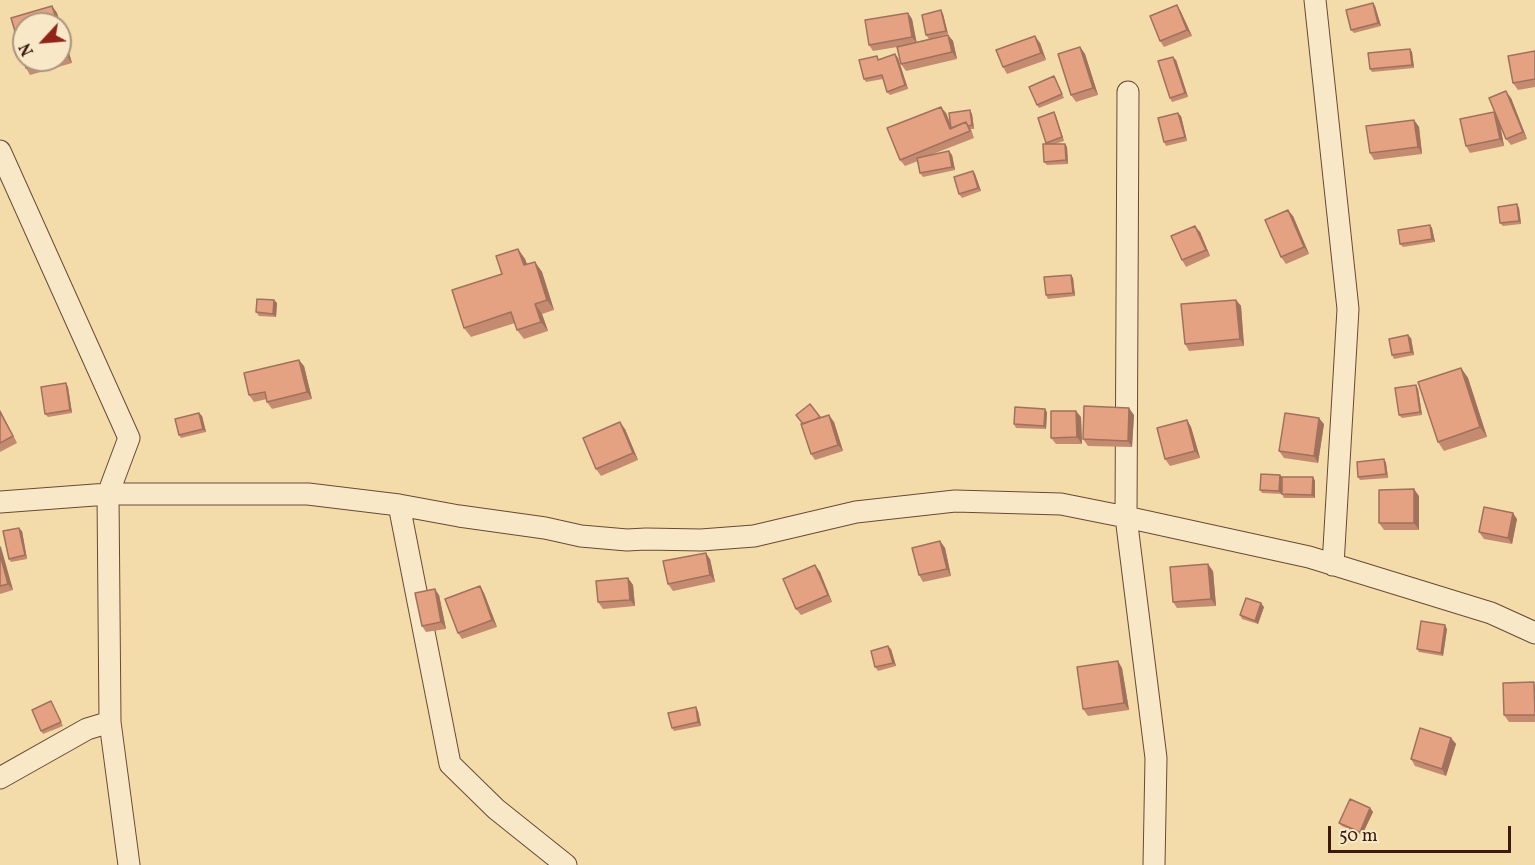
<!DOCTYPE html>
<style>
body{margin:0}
#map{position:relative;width:1535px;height:865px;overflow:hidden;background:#f4dbaa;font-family:Vollkorn,serif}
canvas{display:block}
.north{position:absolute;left:12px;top:12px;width:60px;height:60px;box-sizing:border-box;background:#f8e8c8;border:2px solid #ac967d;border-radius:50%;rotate:244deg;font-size:16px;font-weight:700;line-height:24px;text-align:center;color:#391a0c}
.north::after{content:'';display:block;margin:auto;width:21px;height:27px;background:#8f2418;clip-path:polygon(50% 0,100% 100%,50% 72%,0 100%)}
.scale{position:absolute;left:1328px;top:826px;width:183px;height:27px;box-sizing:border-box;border:3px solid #391a0c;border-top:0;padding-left:8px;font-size:18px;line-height:21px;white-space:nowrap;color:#391a0c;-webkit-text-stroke:4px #f8e8c8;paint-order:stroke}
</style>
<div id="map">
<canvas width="1535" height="865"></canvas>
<div class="north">N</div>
<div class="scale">50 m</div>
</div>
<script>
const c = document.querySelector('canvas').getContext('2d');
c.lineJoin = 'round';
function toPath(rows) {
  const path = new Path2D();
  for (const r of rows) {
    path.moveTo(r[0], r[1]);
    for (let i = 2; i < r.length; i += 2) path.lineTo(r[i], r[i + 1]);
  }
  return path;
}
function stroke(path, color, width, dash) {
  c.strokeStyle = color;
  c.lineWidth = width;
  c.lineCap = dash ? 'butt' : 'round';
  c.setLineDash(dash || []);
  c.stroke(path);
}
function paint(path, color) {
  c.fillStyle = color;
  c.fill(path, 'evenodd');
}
const minor = toPath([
 [1315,0,1348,309,1333,565],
 [1128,92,1126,517,1156,758,1154,865],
 [0,151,129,438,108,494,110,722,129,865],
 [0,502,108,494,308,494,399,505,459,516,545,528,581,536,627,540,646,539,701,540,754,536,856,512,955,501,1061,504,1126,517,1309,557,1491,613,1535,633],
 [399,505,450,764,496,809,566,865],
 [0,778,87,729,110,722]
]);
stroke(minor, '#684a34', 23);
stroke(minor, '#f8e8c8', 21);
paint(toPath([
 [1373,3,1375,6,1381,26,1354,33,1351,30],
 [1177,5,1181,12,1192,36,1164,47,1160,41],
 [52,6,57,13,72,63,30,75,26,68,11,18],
 [24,24,60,24,60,60,24,60],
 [908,13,912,19,916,42,948,35,953,41,957,59,906,71,901,64,897,47,873,51,869,45],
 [943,14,948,34,929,39,926,35],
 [1040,43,1046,60,1007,74,1003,67],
 [1080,47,1085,54,1098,95,1076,102,1071,95],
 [1410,49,1412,52,1414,68,1372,72,1370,69],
 [1535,51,1535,87,1518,90,1513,83],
 [895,54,898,58,908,89,890,95,887,92,883,79,866,82,864,79,879,60],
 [1176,60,1188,97,1172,102,1170,98],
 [1054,76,1064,98,1039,108,1037,105],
 [1511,98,1527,139,1511,145,1506,139,1499,122,1504,146,1470,153,1466,146,1494,112,1497,116],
 [1054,112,1056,116,1064,141,1055,144,1065,144,1067,147,1068,164,1047,165,1044,162,1047,144,1046,143],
 [946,113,951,126,972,114,974,129,971,129,974,138,933,154,952,155,955,170,923,177,920,173,918,161,905,166,900,160],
 [1181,116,1187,141,1166,146,1164,142],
 [1414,120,1419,127,1422,154,1374,160,1370,153],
 [973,171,975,174,981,191,962,198,959,194],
 [1519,208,1521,224,1503,226,1500,223],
 [1293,216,1309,254,1286,264,1281,257],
 [1430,225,1432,228,1435,242,1403,247,1400,244],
 [1200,232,1210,256,1186,267,1182,260],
 [518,249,525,259,527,264,535,262,542,272,554,310,542,314,548,331,524,339,517,330,515,323,471,337,464,328],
 [1071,275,1073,278,1075,296,1048,299,1046,295],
 [274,300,277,303,276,317,259,316,256,312],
 [1236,300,1241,306,1244,346,1189,351,1185,344],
 [1411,338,1414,355,1394,359,1392,355],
 [304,366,312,399,272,409,267,402,267,399,254,402,249,395],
 [1461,368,1468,378,1487,437,1444,451,1438,442],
 [66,383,68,387,72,413,48,417,45,414],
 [1416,385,1418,389,1422,415,1402,418,1399,415],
 [810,404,821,418,834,422,843,451,815,460,811,454,803,424],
 [0,410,17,443,0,452],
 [1047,412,1046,429,1016,428,1014,424],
 [199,413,202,416,206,432,181,438,179,435],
 [1134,415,1132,447,1088,446,1083,439],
 [1081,417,1082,444,1056,444,1051,438],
 [1187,420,1191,427,1200,458,1170,466,1165,459],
 [1324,424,1318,463,1284,458,1279,451],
 [625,429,638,460,601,476,596,469],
 [1384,459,1386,463,1388,478,1360,480,1358,477],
 [1280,475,1282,477,1313,477,1315,481,1315,498,1284,498,1282,494,1262,493,1260,490],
 [1419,496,1419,530,1384,530,1379,523],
 [1517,519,1512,544,1484,539,1479,532],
 [22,531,27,559,11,562,9,559],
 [940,541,945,548,951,576,923,582,919,575],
 [0,546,13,590,0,594],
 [710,559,715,582,673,591,668,584],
 [815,565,820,572,832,602,801,615,796,609],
 [1213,571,1216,606,1177,608,1173,602],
 [628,578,633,585,635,606,603,609,598,602],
 [480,586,484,593,497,627,462,639,458,633],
 [439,595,446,629,426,632,422,626],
 [1264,607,1258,624,1242,619,1240,615],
 [1447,629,1443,656,1419,652,1417,649],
 [891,649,896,666,878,671,875,667],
 [1122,668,1129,710,1088,716,1083,709],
 [1535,684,1535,722,1509,722,1504,715],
 [51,701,63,726,43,734,41,731],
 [698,711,701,726,674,731,672,728],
 [1451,738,1456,744,1446,776,1415,766,1411,759],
 [1370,808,1373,812,1362,835,1342,826,1339,823]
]), '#c48b71');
paint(toPath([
 [1373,3,1375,6,1381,26,1378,23],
 [1177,5,1181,12,1192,36,1187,30],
 [52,6,57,13,72,63,67,56,60,32,60,24,58,24],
 [941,10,943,14,948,34,946,31],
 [908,13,912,19,917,44,912,37],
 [948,35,953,41,957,59,952,52],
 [1035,36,1040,43,1046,60,1041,53],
 [1080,47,1085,54,1098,95,1093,88],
 [1410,49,1412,52,1414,68,1412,65],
 [895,54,898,58,908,89,905,85],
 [1173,57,1176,60,1188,97,1185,93],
 [1506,91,1511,98,1527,139,1523,132],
 [941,107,946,113,955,135,950,129],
 [970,110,972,114,974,129,972,125],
 [1054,112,1056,116,1064,141,1062,137],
 [1494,112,1499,118,1504,146,1500,139],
 [1178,113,1181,116,1187,141,1185,137],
 [1414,120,1419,127,1422,154,1418,147],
 [1065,144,1067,147,1068,164,1066,160],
 [949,151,952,155,955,170,952,167],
 [973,171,975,174,981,191,978,188],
 [1517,204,1519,208,1521,224,1519,221],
 [1288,210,1293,216,1309,254,1304,247],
 [1430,225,1432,228,1435,242,1432,239],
 [1195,226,1200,232,1210,256,1206,250],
 [518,249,525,259,531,275,524,265],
 [535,262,542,272,554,310,547,300],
 [1071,275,1073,278,1075,296,1073,293],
 [274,300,277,303,276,317,273,314],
 [1236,300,1241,306,1244,346,1240,339],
 [535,304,542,314,548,331,541,322],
 [1408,335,1411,338,1414,355,1411,352],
 [299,360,304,366,312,399,307,392],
 [1461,368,1468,378,1487,437,1480,427],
 [66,383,68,387,72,413,70,410],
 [1416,385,1418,389,1422,415,1420,412],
 [1129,408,1134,415,1132,447,1128,441],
 [1045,409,1047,412,1046,429,1044,426],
 [0,410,17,443,13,436,0,412],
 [1076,411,1081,417,1082,444,1077,437],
 [199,413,202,416,206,432,203,429],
 [829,415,834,422,843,451,838,445],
 [1319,418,1324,424,1318,463,1314,456],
 [1187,420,1191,427,1200,458,1195,451],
 [620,422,625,429,638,460,633,453],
 [1384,459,1386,463,1388,478,1386,474],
 [1280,475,1283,478,1282,495,1279,491],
 [1313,477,1315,481,1315,498,1312,495],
 [1414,489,1419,496,1419,530,1414,523],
 [1513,513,1517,519,1512,544,1508,538],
 [19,528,22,531,27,559,25,555],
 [940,541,945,548,951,576,947,569],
 [0,546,1,547,13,590,8,584,0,554],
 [706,553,710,559,715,582,710,575],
 [1208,564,1213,571,1216,606,1211,599],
 [815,565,820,572,832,602,828,595],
 [628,578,633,585,635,606,630,600],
 [480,586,484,593,497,627,492,620],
 [435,589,439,595,446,629,441,622],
 [1261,603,1264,607,1258,624,1255,621],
 [1445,625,1447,629,1443,656,1441,653],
 [888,646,891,649,896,666,893,663],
 [1118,661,1122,668,1129,710,1124,703],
 [696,707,698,711,701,726,698,722],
 [1451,738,1456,744,1446,776,1442,769],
 [1370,808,1373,812,1362,835,1360,832]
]), '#a0715c');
const building = toPath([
 [1373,3,1378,23,1351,30,1346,10,1373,3],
 [1177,5,1187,30,1160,41,1150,16,1177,5],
 [52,6,58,24,24,24,24,60,55,60,26,68,11,18,52,6],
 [941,10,946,31,926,35,922,15,941,10],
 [908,13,912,37,869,45,865,20,908,13],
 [60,32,67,56,60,58,60,32],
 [948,35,952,52,901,64,897,47,948,35],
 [1035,36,1041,53,1003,67,996,50,1035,36],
 [1080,47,1093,88,1071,95,1058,54,1080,47],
 [1410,49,1412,65,1370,69,1368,53,1410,49],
 [1535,51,1535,79,1513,83,1508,56,1535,51],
 [895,54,905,85,887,92,882,75,864,79,859,60,877,56,878,60,895,54],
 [1173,57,1185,93,1170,98,1158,61,1173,57],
 [1054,76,1062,94,1037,105,1029,87,1054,76],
 [1506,91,1523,132,1506,139,1489,98,1506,91],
 [941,107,950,129,966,122,970,131,900,160,887,128,941,107],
 [970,110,972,125,968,126,966,122,951,128,949,113,970,110],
 [1054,112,1062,137,1046,143,1038,118,1054,112],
 [1494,112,1500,139,1466,146,1460,119,1494,112],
 [1178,113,1185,137,1164,142,1158,118,1178,113],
 [1414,120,1418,147,1370,153,1366,126,1414,120],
 [1043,144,1065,144,1066,160,1044,162,1043,144],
 [949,151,952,167,920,173,917,158,949,151],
 [973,171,978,188,959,194,954,177,973,171],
 [1517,204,1519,221,1500,223,1498,207,1517,204],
 [1288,210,1304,247,1281,257,1265,220,1288,210],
 [1430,225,1432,239,1400,244,1398,230,1430,225],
 [1195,226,1206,250,1182,260,1171,236,1195,226],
 [518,249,524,265,535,262,547,300,535,304,541,322,517,330,511,312,464,328,452,290,502,274,496,256,518,249],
 [1071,275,1073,293,1046,295,1044,277,1071,275],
 [257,299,274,300,273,314,256,312,257,299],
 [1236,300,1240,339,1185,344,1181,304,1236,300],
 [1408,335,1411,352,1392,355,1389,339,1408,335],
 [299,360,307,392,267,402,265,392,249,395,244,373,299,360],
 [1461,368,1480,427,1438,442,1418,382,1461,368],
 [66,383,70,410,45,414,41,387,66,383],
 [1416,385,1420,412,1399,415,1395,388,1416,385],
 [810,404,820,417,816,419,803,424,796,415,810,404],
 [1084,406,1129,408,1128,441,1083,439,1084,406],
 [1015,407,1045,409,1044,426,1014,424,1015,407],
 [1051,411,1076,411,1077,437,1051,438,1051,411],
 [0,412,13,436,0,443,0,412],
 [199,413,203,429,179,435,175,419,199,413],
 [1285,413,1319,418,1314,456,1279,451,1285,413],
 [829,415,838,445,811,454,801,424,829,415],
 [1187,420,1195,451,1165,459,1157,428,1187,420],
 [620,422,633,453,596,469,583,438,620,422],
 [1384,459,1386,474,1358,477,1357,462,1384,459],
 [1261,474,1280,475,1279,491,1260,490,1261,474],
 [1282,477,1313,477,1312,495,1282,494,1282,477],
 [1414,489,1414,523,1379,523,1379,490,1414,489],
 [1484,507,1513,513,1508,538,1479,532,1484,507],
 [19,528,25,555,9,559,3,531,19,528],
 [940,541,947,569,919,575,912,548,940,541],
 [706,553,710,575,668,584,663,561,706,553],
 [0,554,8,584,0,586,0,554],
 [1208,564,1211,599,1173,602,1170,567,1208,564],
 [815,565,828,595,796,609,783,579,815,565],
 [628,578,630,600,598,602,596,581,628,578],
 [480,586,492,620,458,633,445,599,480,586],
 [435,589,441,622,422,626,415,593,435,589],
 [1246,598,1261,603,1255,621,1240,615,1246,598],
 [1421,621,1445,625,1441,653,1417,649,1421,621],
 [888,646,893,663,875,667,871,651,888,646],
 [1118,661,1124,703,1083,709,1077,667,1118,661],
 [1534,682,1535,715,1504,715,1503,683,1534,682],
 [51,701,61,722,41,731,32,710,51,701],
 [696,707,698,722,672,728,668,713,696,707],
 [1420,728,1451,738,1442,769,1411,759,1420,728],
 [1350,799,1370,808,1360,832,1339,823,1350,799]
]);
paint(building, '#e4a283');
stroke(building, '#a0715c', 1.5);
</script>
